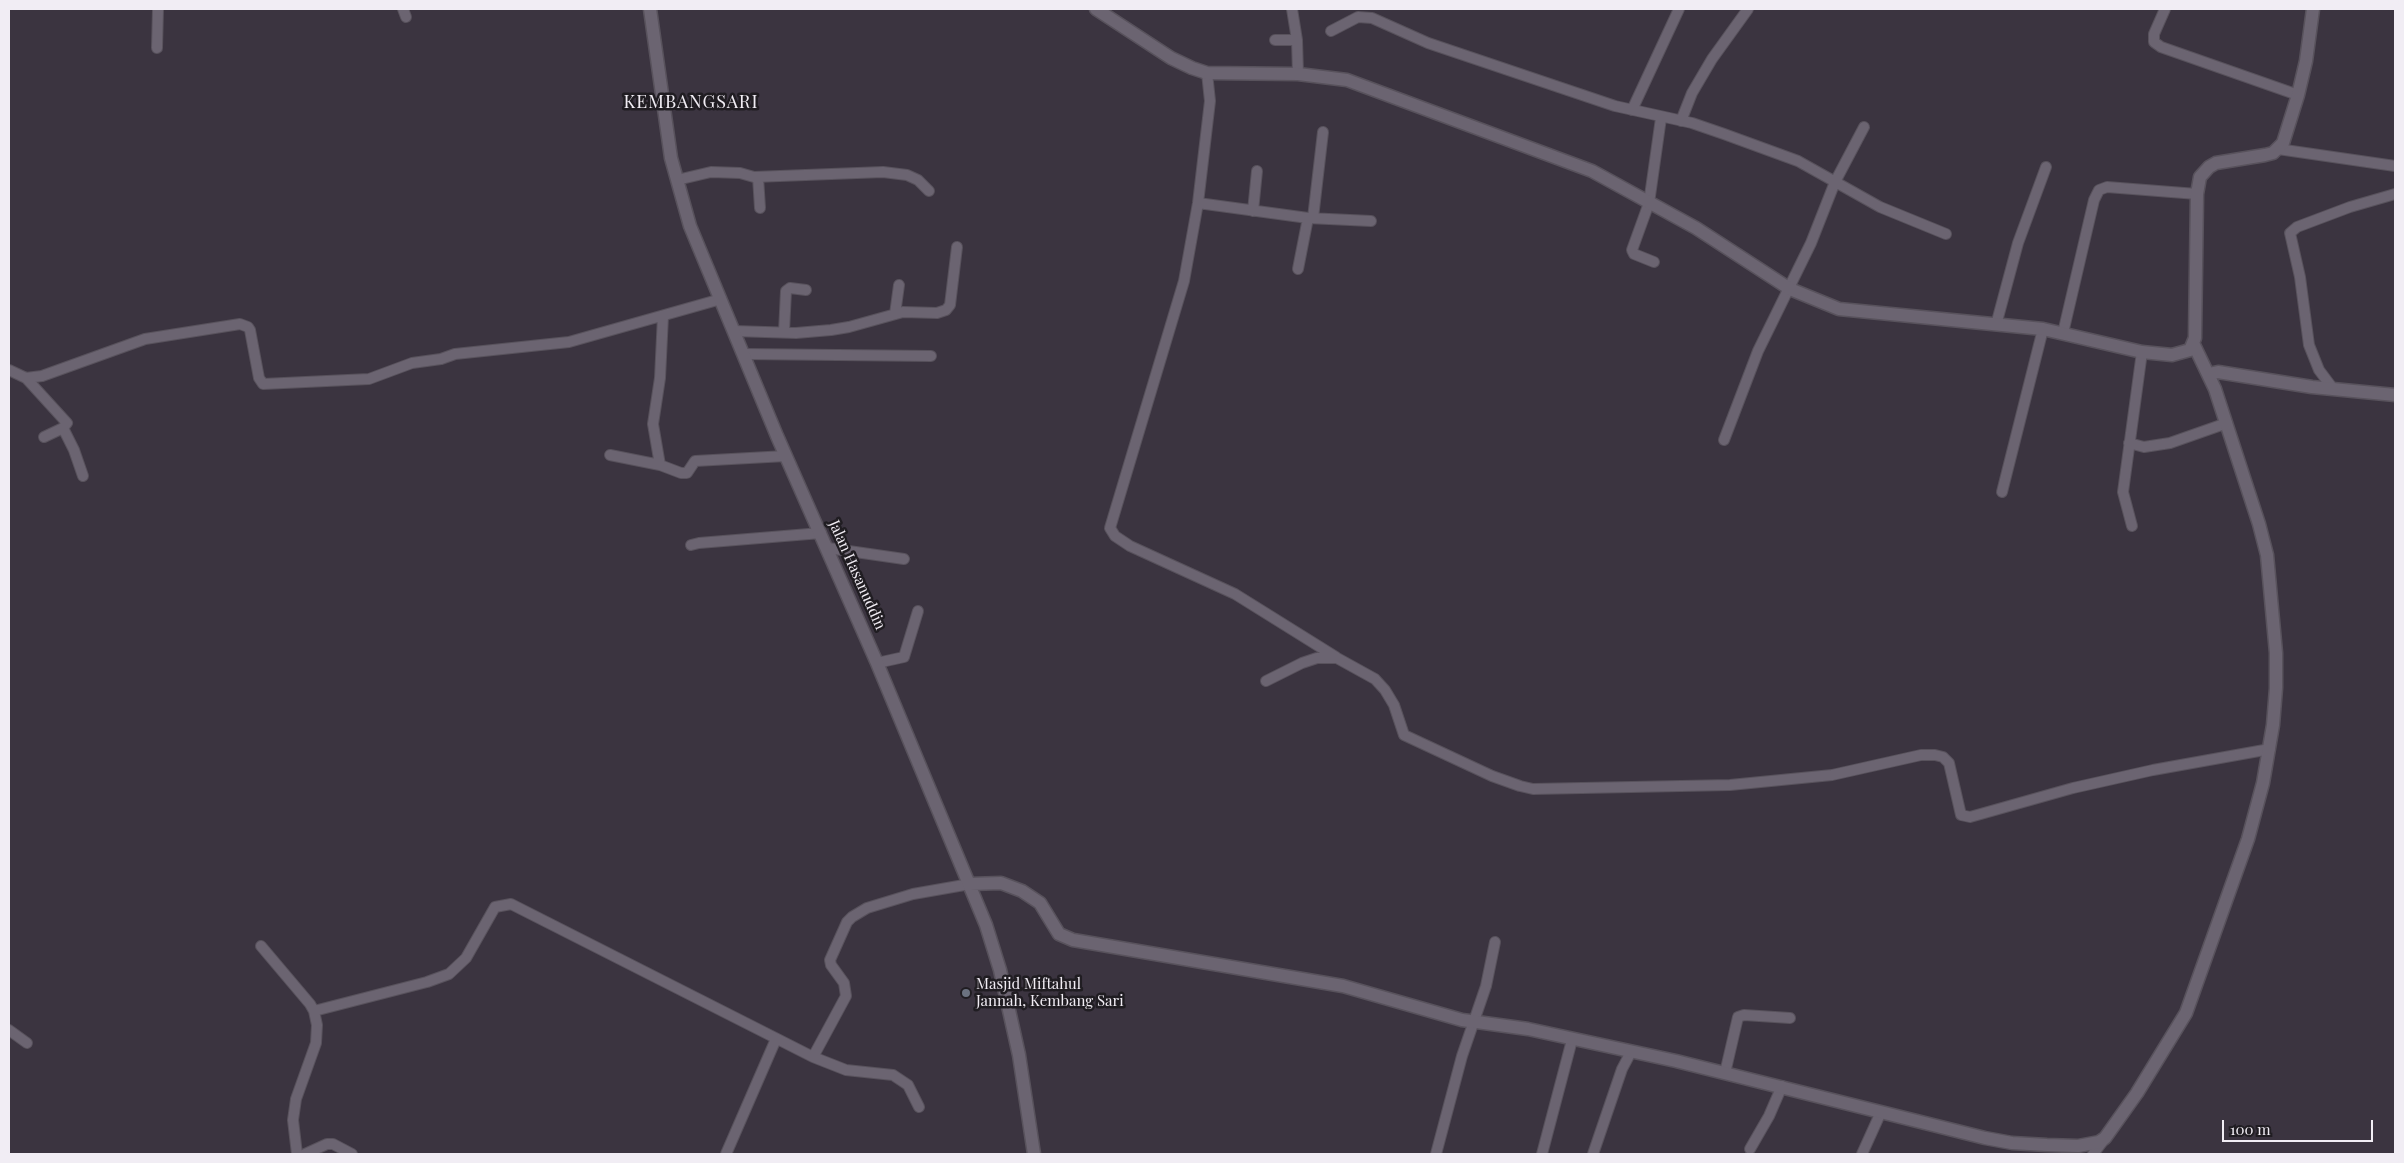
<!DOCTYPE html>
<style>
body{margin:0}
#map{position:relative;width:2404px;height:1163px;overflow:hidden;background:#3b3440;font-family:"Playfair Display",serif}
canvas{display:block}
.frame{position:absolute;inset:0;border:10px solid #f1edf4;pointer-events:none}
.scale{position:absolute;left:2222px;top:1120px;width:151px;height:22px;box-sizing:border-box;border:2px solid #f1edf4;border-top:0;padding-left:6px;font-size:15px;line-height:18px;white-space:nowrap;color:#f1edf4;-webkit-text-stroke:4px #201d22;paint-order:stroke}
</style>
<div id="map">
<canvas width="2404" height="1163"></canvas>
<div class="frame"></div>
<div class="scale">100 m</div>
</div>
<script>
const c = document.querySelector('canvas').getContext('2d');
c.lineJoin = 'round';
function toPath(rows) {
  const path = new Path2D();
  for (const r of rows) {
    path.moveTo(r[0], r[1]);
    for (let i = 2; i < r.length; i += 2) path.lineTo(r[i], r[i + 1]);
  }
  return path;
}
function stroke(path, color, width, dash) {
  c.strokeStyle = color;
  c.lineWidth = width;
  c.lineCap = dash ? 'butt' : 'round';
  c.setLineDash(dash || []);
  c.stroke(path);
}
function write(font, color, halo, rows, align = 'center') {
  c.font = font + ' "Playfair Display",serif';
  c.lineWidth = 5;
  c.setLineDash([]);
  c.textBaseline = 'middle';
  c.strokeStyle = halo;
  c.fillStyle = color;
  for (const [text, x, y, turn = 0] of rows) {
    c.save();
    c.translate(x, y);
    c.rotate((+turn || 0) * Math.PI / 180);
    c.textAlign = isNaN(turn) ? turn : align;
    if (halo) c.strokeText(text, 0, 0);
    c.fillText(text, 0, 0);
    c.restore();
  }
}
const minor = toPath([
 [403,9,406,17],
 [1292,9,1297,40,1298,74],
 [2165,9,2154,34,2154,42,2161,47,2298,95],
 [1331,31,1358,17,1372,18,1428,43,1615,106,1692,123,1724,134,1798,161,1880,207,1946,234],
 [1275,40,1297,40],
 [157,48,158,9],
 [1207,73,1210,101,1198,203,1184,281,1110,528,1115,536,1130,546,1235,594,1336,657],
 [1632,110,1679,9],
 [1681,121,1692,93,1712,59,1748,9],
 [2278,149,2395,166],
 [758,177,760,208],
 [677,180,711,172,740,173,754,177,883,172,907,175,918,180,929,191],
 [1198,203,1308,218,1371,221],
 [1253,211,1257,171],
 [1313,218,1323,132],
 [1654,262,1634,254,1632,250,1649,203,1661,118],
 [1298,269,1308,218],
 [895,314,899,285],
 [1996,325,2018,243,2046,167],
 [734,331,796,333,831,330,849,327,903,312,937,313,946,310,950,305,957,247],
 [784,332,786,291,790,288,806,290],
 [2063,333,2094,200,2099,190,2107,187,2197,194],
 [744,354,931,356],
 [9,370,26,378,42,376,145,339,240,324,248,327,250,330,259,378,263,384,369,379,412,363,441,359,455,354,569,342,721,299],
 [26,378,67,423,63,428,44,437],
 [2334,390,2319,370,2309,345,2300,277,2290,233,2297,227,2350,207,2395,194],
 [63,428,74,450,83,476],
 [1724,440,1758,351,1811,243,1835,182,1864,127],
 [2129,443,2144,447,2170,443,2227,423],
 [610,455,660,465,681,473,687,473,695,461,786,456],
 [660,465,653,424,660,378,663,316],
 [2002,492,2043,329],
 [2132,526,2123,492,2142,352],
 [691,545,699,543,821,533],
 [828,548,904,559],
 [877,663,904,657,918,611],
 [1266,681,1302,663,1317,658,1337,658,1375,679,1385,690,1394,705,1404,735,1492,776,1520,786,1533,789,1730,785,1832,775,1921,755,1935,755,1943,757,1949,763,1961,815,1970,817,2073,788,2153,770,2270,749],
 [261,946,310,1004,314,1011,317,1025,316,1043,296,1099,293,1120,297,1154],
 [314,1011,427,982,449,974,466,958,495,907,511,904,813,1057,846,996,844,983,831,965,830,960,847,922,852,917,867,908,913,894,970,884],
 [9,1030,27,1043],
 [813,1057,846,1070,893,1075,908,1085,919,1107],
 [1725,1073,1738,1017,1744,1015,1790,1018],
 [1750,1149,1769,1116,1782,1086],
 [305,1154,327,1144,333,1144,352,1154],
 [726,1154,776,1039],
 [1436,1154,1462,1056,1486,986,1495,942],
 [1542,1154,1572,1040],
 [1593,1154,1622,1069,1631,1052],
 [1862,1154,1881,1112],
 [2093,1154,2103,1141]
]);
const tertiary = toPath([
 [650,9,671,158,690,226,777,436,877,663,986,925,1000,970,1019,1055,1034,1154],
 [1096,9,1171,58,1192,68,1207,73,1298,74,1347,80,1592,171,1696,228,1790,289,1839,309,2043,329,2142,352,2172,355,2190,350,2195,338,2197,194,2200,177,2209,167,2216,163,2265,155,2273,153,2283,143,2298,95,2306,61,2313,9],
 [2209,374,2218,372,2312,387,2395,395],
 [970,884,1001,883,1022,891,1040,903,1059,934,1073,940,1343,986,1462,1020,1528,1029,1676,1061,1985,1138,2012,1143,2047,1145,2078,1146,2099,1142,2105,1138,2137,1093,2186,1013,2248,839,2263,783,2273,725,2276,688,2276,653,2267,555,2259,524,2215,389,2194,345]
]);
stroke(minor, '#58525c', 12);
stroke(tertiary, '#58525c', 15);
stroke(minor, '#6b6471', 10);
stroke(tertiary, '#6b6471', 12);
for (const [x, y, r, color] of [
 [966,993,5,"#6b7280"]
]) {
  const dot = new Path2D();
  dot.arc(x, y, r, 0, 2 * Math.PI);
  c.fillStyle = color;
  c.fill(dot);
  stroke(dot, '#201d22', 2);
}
write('15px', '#f1edf4', '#201d22', [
 ["Jalan Hasanuddin",857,575,66]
]);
write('15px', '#f1edf4', '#201d22', [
 ["Masjid Miftahul",976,984],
 ["Jannah, Kembang Sari",976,1001]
], 'left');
c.letterSpacing = '1px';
write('18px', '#f1edf4', '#201d22', [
 ["KEMBANGSARI",691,102]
]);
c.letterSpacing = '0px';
</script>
